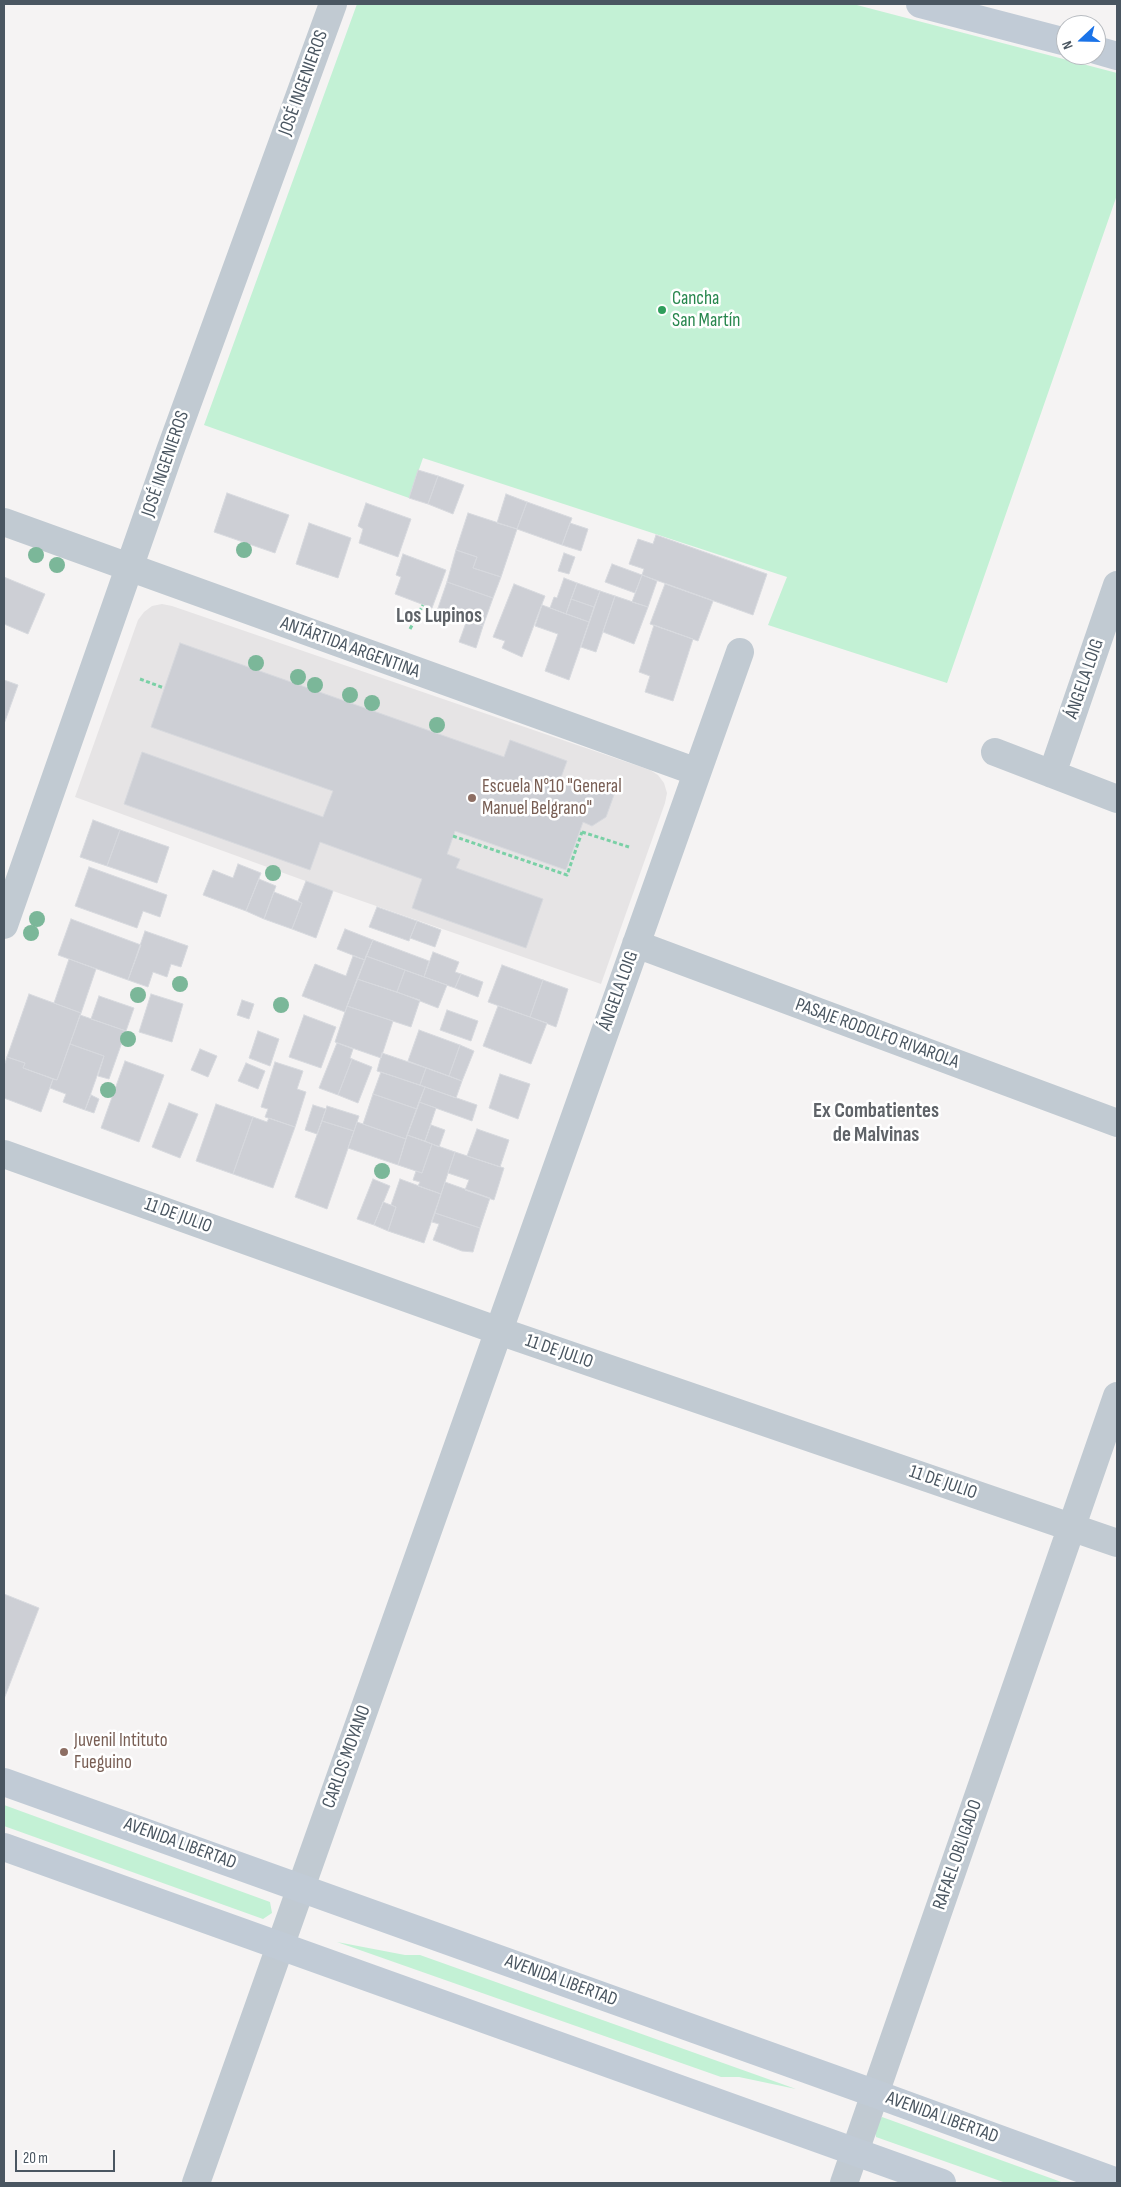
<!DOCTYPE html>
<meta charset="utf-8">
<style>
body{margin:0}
#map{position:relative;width:1121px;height:2187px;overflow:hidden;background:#f5f3f3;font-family:"Sofia Sans Condensed",sans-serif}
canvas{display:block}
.frame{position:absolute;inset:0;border:5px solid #4a5661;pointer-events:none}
.north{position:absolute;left:1056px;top:15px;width:50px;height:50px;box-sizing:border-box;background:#fff;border:1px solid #b7bbc0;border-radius:50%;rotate:249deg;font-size:14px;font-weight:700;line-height:20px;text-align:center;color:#4a5661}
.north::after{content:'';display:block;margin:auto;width:18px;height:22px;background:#1a73e8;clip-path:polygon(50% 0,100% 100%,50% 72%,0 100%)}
.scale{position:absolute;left:15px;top:2150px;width:100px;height:22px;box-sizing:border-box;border:2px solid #4a5661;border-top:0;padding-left:6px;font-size:15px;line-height:18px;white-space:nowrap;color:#4a5661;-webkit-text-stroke:4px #fff;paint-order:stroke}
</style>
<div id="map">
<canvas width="1121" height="2187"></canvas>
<div class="frame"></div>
<div class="north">N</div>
<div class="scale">20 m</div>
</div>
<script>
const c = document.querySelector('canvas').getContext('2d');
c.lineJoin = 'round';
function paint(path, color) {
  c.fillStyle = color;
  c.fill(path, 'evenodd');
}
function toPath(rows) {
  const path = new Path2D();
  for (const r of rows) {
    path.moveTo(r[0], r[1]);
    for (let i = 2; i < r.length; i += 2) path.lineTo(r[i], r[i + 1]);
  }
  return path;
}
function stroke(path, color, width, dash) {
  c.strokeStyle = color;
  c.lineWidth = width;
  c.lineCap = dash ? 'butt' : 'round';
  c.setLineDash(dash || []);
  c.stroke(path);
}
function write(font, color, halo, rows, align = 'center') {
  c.font = font + ' "Sofia Sans Condensed",sans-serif';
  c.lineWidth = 5;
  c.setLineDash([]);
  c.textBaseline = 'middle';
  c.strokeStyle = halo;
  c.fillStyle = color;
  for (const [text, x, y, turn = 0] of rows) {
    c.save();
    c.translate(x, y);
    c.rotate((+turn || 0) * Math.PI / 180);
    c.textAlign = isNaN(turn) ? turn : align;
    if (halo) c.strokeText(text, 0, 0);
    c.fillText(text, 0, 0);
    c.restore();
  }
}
paint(toPath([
 [162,604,172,606,650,770,658,775,664,783,667,793,665,803,601,984,333,891,75,797,138,620,144,612,152,606]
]), '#e6e4e5');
paint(toPath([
 [357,4,853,4,1117,73,1117,195,947,683,768,625,787,577,423,458,409,498,204,425],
 [4,1805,270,1902,272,1913,263,1919,4,1826],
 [337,1942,405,1955,420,1955,796,2089,739,2077,721,2077],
 [882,2117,1064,2183,1006,2183,876,2137,874,2125]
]), '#c3f1d5');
const building = toPath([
 [418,470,438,476,428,504,409,498,418,470],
 [438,476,464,485,453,514,428,504,438,476],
 [227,493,289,515,275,553,214,532,227,493],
 [506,494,527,502,517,529,497,523,506,494],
 [527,502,572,518,562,545,517,529,527,502],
 [366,503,411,519,398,557,359,543,363,529,358,526,366,503],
 [468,513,517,529,501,577,473,568,477,557,456,550,468,513],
 [309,523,351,538,338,578,296,564,309,523],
 [570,523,588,529,581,551,562,545,570,523],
 [656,535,767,574,753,615,642,575,644,569,629,564,638,539,653,544,656,535],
 [456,550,477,557,473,568,501,577,493,598,447,582,456,550],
 [564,553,575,557,569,574,558,571,564,553],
 [403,554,446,570,432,608,395,594,401,577,396,575,403,554],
 [612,564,642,575,635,593,605,582,612,564],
 [642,575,657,581,648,607,632,602,642,575],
 [4,577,45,594,28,634,4,624,4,577],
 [564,578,577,583,566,614,550,608,554,597,557,598,564,578],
 [447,582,493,598,483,626,437,611,447,582],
 [577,583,600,591,594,607,571,599,577,583],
 [514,584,545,596,522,657,502,648,505,641,493,637,514,584],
 [665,584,713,601,698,641,650,624,665,584],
 [600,591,615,596,596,652,581,647,600,591],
 [615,596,648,607,634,644,603,632,615,596],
 [571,599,594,607,589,622,566,614,571,599],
 [542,605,589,622,569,680,545,671,558,634,535,626,542,605],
 [467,620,483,626,476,648,459,642,467,620],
 [654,625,693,639,673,701,645,692,650,676,639,672,654,625],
 [180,643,504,757,510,740,567,761,560,780,581,788,583,781,615,792,606,817,592,826,583,822,566,870,455,831,447,854,460,859,456,868,543,899,526,948,412,908,422,879,320,842,310,870,124,804,142,752,323,817,333,791,151,727,180,643],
 [4,680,18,685,4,724,4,680],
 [93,820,120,830,107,866,80,857,93,820],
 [120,830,169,847,157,883,107,866,120,830],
 [238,864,261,873,246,911,203,895,213,870,233,878,238,864],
 [89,867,167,895,160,917,143,911,137,928,75,906,89,867],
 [259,879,276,886,264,919,246,911,259,879],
 [306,881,333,891,316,938,292,929,302,903,298,901,306,881],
 [274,892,302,903,292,929,264,919,274,892],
 [377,907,417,921,409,941,369,927,377,907],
 [71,919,141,945,128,980,58,955,71,919],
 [417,921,441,930,435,947,410,938,417,921],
 [345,929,373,940,365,960,337,949,345,929],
 [145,931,188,946,181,967,171,964,167,977,153,972,148,987,128,980,145,931],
 [373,940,429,961,424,977,366,956,373,940],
 [433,952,459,962,455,972,461,974,455,988,424,977,433,952],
 [353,956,365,960,345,1012,302,996,315,964,346,976,353,956],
 [366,956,405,970,397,992,357,979,366,956],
 [69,959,96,969,81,1013,54,1003,69,959],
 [502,965,543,980,530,1017,488,1002,502,965],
 [405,970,447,985,438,1008,397,992,405,970],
 [461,974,483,982,478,997,455,988,461,974],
 [357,979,420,1000,411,1027,347,1006,357,979],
 [543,980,568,989,556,1027,530,1017,543,980],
 [29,994,81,1013,57,1080,23,1068,25,1063,7,1057,29,994],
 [151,994,183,1004,172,1042,139,1032,151,994],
 [99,996,134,1008,126,1031,91,1019,99,996],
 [242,1000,254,1004,249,1019,237,1015,242,1000],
 [347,1006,393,1021,381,1058,335,1042,347,1006],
 [498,1006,547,1023,531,1064,483,1046,498,1006],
 [447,1010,478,1021,471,1041,440,1030,447,1010],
 [80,1015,126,1031,109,1079,98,1076,104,1056,70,1044,80,1015],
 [304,1015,336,1027,321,1068,289,1057,304,1015],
 [419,1030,460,1045,449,1076,408,1061,419,1030],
 [258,1031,279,1039,270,1066,249,1058,258,1031],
 [337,1043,353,1049,350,1058,352,1059,338,1095,319,1088,337,1043],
 [70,1044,104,1056,85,1110,63,1102,66,1094,50,1088,53,1079,57,1080,70,1044],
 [460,1045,474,1051,462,1081,449,1076,460,1045],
 [200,1049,217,1056,208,1077,191,1070,200,1049],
 [382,1053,426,1068,420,1085,377,1071,382,1053],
 [7,1057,25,1063,23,1068,53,1079,41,1112,4,1098,4,1066,7,1057],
 [352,1059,372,1067,358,1103,338,1095,352,1059],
 [125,1061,164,1075,139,1142,101,1128,125,1061],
 [275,1062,303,1071,297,1089,306,1092,295,1127,265,1117,268,1109,261,1107,275,1062],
 [246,1063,265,1071,258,1089,238,1081,246,1063],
 [426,1068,462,1081,456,1098,420,1085,426,1068],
 [381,1072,425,1087,417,1109,373,1094,381,1072],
 [500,1074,530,1084,518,1119,489,1108,500,1074],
 [425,1087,477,1105,472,1121,419,1102,425,1087],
 [373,1094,417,1109,406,1139,363,1124,373,1094],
 [91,1095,99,1099,94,1113,85,1110,91,1095],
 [419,1102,436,1108,425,1141,407,1135,419,1102],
 [169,1103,198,1114,180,1158,152,1147,169,1103],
 [216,1104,253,1117,233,1174,196,1161,216,1104],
 [313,1105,326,1109,317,1134,305,1130,313,1105],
 [327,1106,359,1116,354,1131,322,1121,327,1106],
 [253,1117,267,1122,269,1118,295,1127,273,1188,233,1174,253,1117],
 [322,1121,354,1131,327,1209,295,1197,322,1121],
 [357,1122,406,1139,398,1165,348,1148,357,1122],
 [431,1125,445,1130,439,1147,425,1141,431,1125],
 [477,1129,509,1140,500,1167,467,1156,477,1129],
 [407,1135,432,1144,422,1173,398,1165,407,1135],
 [432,1144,455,1152,441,1194,418,1186,420,1182,413,1180,416,1171,422,1173,432,1144],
 [455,1152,504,1168,494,1200,465,1190,469,1180,448,1173,455,1152],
 [373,1179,390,1186,374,1225,357,1219,373,1179],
 [400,1179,441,1194,424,1243,388,1231,396,1207,391,1205,400,1179],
 [445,1182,490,1198,480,1228,435,1213,445,1182],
 [383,1202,396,1207,388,1231,374,1225,383,1202],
 [435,1213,480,1228,473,1252,462,1251,433,1240,439,1224,432,1222,435,1213],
 [4,1594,39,1608,4,1699,4,1594]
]);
paint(building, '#cdcfd5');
stroke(building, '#d7d9de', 1);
stroke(toPath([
 [410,629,423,605],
 [140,679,164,688],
 [582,832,629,847],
 [453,836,567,875,582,832]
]), '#7ad0a6', 3, [4, 2.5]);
stroke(toPath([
 [4,522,697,772],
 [995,752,1117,799],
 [1052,774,1117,585],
 [4,925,170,451,333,4],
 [636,944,1117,1123],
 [4,1154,499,1331,1117,1543],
 [196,2183,740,652],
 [844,2183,1117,1396]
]), '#c1cad2', 28);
stroke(toPath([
 [920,4,1066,42],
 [1096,50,1117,56],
 [4,1782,876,2094,1117,2182],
 [4,1847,942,2183]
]), '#c1cbd6', 28);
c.fillStyle = '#7bb799';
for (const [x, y] of [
 [244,550],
 [36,555],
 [57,565],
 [256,663],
 [298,677],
 [315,685],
 [350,695],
 [372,703],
 [437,725],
 [273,873],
 [37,919],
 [31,933],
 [180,984],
 [138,995],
 [281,1005],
 [128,1039],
 [108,1090],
 [382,1171]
]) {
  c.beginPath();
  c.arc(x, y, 8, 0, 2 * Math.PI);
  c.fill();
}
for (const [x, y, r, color] of [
 [662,310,5,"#2e9e5b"],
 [472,798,5,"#8d6e63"],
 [64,1752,5,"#8d6e63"]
]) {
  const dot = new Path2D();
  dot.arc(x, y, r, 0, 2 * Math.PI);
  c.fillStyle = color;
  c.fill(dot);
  stroke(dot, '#fff', 2);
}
write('19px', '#4a5661', '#fff', [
 ["JOSÉ INGENIEROS",304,83,-70],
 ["JOSÉ INGENIEROS",166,464,-71],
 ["ANTÁRTIDA ARGENTINA",350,648,20],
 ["ÁNGELA LOIG",1085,679,-71],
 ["ÁNGELA LOIG",619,991,-70],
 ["PASAJE RODOLFO RIVAROLA",877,1034,20],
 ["11 DE JULIO",178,1216,20],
 ["11 DE JULIO",559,1352,19],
 ["11 DE JULIO",943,1483,19],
 ["CARLOS MOYANO",347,1757,-70],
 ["AVENIDA LIBERTAD",180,1844,20],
 ["RAFAEL OBLIGADO",958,1855,-71],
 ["AVENIDA LIBERTAD",561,1981,20],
 ["AVENIDA LIBERTAD",942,2118,20]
]);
write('19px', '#27864d', '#fff', [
 ["Cancha",672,299],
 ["San Martín",672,321]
], 'left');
write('19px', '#785e54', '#fff', [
 ["Escuela N°10 \"General",482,787],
 ["Manuel Belgrano\"",482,809],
 ["Juvenil Intituto",74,1741],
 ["Fueguino",74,1763]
], 'left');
write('bold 21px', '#5f6368', '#fff', [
 ["Los Lupinos",439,617],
 ["Ex Combatientes",876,1112],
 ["de Malvinas",876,1136]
]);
</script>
